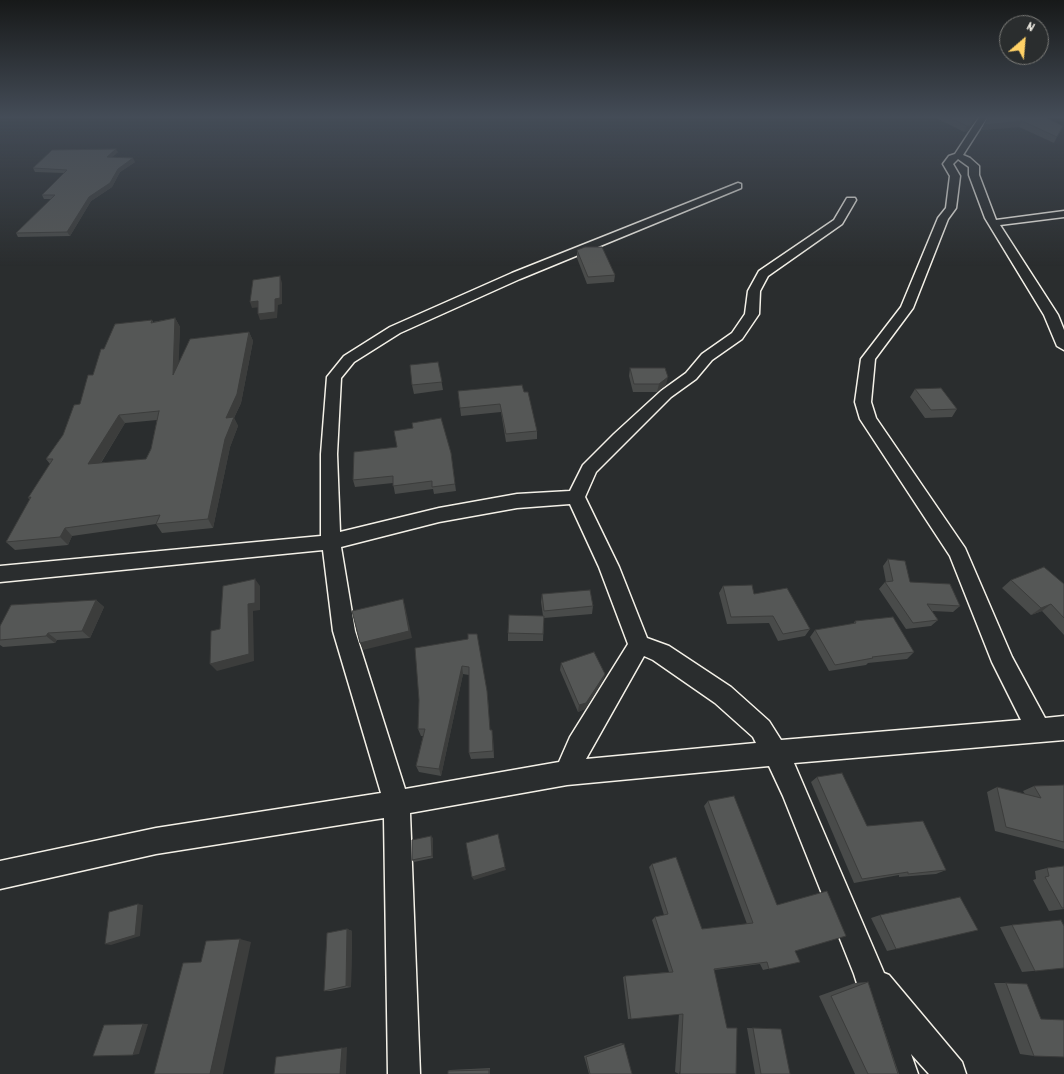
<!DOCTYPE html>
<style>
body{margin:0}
#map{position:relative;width:1064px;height:1074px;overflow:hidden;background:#2a2d2e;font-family:Dekko,sans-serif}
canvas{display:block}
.north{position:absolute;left:999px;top:15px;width:50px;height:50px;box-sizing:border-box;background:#2a2d2e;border:1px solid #7b7b78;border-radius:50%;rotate:27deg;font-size:14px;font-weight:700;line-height:20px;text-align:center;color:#f4f1e8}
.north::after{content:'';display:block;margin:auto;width:18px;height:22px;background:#ffd166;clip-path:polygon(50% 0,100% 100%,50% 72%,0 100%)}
</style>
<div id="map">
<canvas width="1064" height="1074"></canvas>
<div class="north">N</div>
</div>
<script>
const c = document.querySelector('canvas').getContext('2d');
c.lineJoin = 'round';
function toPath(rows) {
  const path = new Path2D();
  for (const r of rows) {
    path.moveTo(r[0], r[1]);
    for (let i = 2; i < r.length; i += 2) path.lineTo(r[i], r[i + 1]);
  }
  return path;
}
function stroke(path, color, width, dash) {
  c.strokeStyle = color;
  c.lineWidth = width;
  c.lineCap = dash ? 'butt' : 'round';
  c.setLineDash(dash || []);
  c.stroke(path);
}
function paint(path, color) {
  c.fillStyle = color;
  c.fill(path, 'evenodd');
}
const street = toPath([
 [980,116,988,116,963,155,970,158,979,166,979,175,996,220,1064,211,1064,217,1000,225,1058,315,1064,330,1064,350,1057,346,1044,315,985,218,969,175,969,167,958,159,953,164,960,176,956,208,948,219,913,308,875,359,871,402,876,418,965,548,1012,657,1045,718,1064,716,1064,740,794,763,884,973,889,975,962,1062,966,1074,929,1074,911,1054,918,1074,886,1074,854,974,783,796,769,766,567,785,410,813,420,1074,388,1074,384,818,156,854,0,889,0,861,156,828,381,793,333,631,323,550,0,582,0,566,321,536,321,454,327,377,344,356,390,327,512,273,738,183,741,184,741,188,520,279,400,333,354,362,341,378,337,454,340,532,439,508,517,494,570,491,583,465,614,434,661,391,686,373,702,354,732,333,745,314,748,291,759,271,834,220,847,198,855,198,856,200,842,224,768,276,760,291,759,314,742,339,712,360,696,379,671,397,596,472,585,497,619,567,647,638,669,646,731,687,769,721,781,740,1021,720,992,662,950,556,860,419,855,402,861,359,901,307,938,218,946,208,950,176,943,164,949,156,955,154,980,116],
 [570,504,599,567,628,644,570,737,559,762,405,789,355,631,341,547,439,522,517,508,570,504],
 [644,656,653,660,715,703,753,737,756,743,586,759,644,656]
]);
stroke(street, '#f4f1e8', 3);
paint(street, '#2a2d2e');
paint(toPath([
 [932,116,979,116,968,131,964,132],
 [1043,116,1057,137,1054,143,1019,127,981,130,984,125],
 [118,152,112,157,135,162,120,172,112,187,91,201,70,236,18,237,16,233,52,199,44,199,42,195,64,173,35,172,33,168],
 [577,250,615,275,614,282,587,284,577,258],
 [175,318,180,327,178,364,249,332,253,341,241,403,234,418,238,426,230,447,213,528,162,533,156,524,72,536,68,545,15,550,6,542,30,499,28,498,50,464,46,459,63,435,80,404,104,349,152,320,153,322],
 [157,420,151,449,146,459,101,463,125,423],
 [438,362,443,390,414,394,412,385],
 [630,368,666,385,657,392,633,392,629,376],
 [915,389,957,409,952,417,925,418,910,397],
 [458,391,524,392,537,431,537,439,506,442,501,412,461,416],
 [451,453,456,491,434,494,433,489,395,494,393,483,355,487,353,480],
 [888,559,910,582,960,606,953,612,932,611,938,620,931,626,906,629,879,589,885,582,886,582,883,566],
 [1011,580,1064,584,1064,635,1042,611,1031,615,1002,588],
 [723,586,754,594,810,629,805,636,778,641,769,623,727,624,719,593],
 [542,594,593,606,592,614,544,618,543,641,508,641,508,633,543,616,541,602],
 [96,600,104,607,90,638,57,640,55,643,3,647,0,645,0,626],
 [855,621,914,652,907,659,868,663,866,665,829,671,810,637,815,630,853,624],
 [468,639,488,699,490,730,493,737,494,758,471,759,469,753,469,675,463,674,441,776,419,772,416,766,423,736,421,736,418,729],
 [561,663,605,674,603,680,585,709,578,712,560,670],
 [817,777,867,826,946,870,936,874,899,877,899,875,854,883,811,782],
 [1064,785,1064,849,995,831,987,792,997,787,1025,794,1023,791,1034,786],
 [708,801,795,951,800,962,763,970,760,964,714,970,679,1074,675,1072,679,1014,628,1019,623,977,625,976,669,972,652,920,655,917,664,915,649,867,652,864,702,929,747,924,704,806],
 [433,838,433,858,414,862,412,860],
 [1064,866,1064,909,1049,911,1033,880,1036,879,1035,871,1047,868],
 [880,915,896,949,887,951,871,918],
 [1012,925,1064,968,1022,972,1000,927],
 [347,929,352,931,351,987,330,991,324,991],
 [868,982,899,1074,855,1074,819,996,855,983],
 [994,983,1006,983,1034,1056,1020,1054],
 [747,1028,781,1029,790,1074,755,1074],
 [621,1043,624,1044,632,1074,589,1074,584,1056],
 [490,1068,490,1074,448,1071,450,1070]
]), '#494b4a');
paint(toPath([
 [977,116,979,116,968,131,964,132,967,126],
 [1022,121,1019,127,981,130,984,125],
 [116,149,118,152,109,160,107,157],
 [133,158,135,162,120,172,112,187,91,201,70,236,67,232,89,197,118,169],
 [280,276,282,283,282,304,278,305,277,318,260,320,258,314],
 [258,301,261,307,252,308,250,302],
 [175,318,180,327,178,383,173,375],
 [249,332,253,341,241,403,234,418,238,426,230,447,213,528,208,519,226,418],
 [668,377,666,385,657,392,659,384],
 [119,415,125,423,95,472,88,464],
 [65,528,72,536,68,545,60,537],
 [255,579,260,586,260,610,253,611,254,661,217,671,210,664],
 [403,599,405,606,412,638,363,650,360,643],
 [96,600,104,607,90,638,82,631],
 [1051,604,1042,611,1031,615,1041,608],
 [48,633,57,640,55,643,46,636],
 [462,666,463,674,441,776,439,769],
 [605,674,603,680,585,709,578,712,579,705],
 [431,836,433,838,433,858,432,856],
 [505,867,506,870,474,880,472,877],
 [138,904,143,905,140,936,111,945,105,944],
 [347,929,352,931,351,987,346,986],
 [240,939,251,942,223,1074,210,1074],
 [143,1024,148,1024,139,1054,133,1055],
 [347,1047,346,1074,340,1074,342,1048]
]), '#3c3d3c');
const building = toPath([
 [946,116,977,116,970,126,967,126,946,116],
 [989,116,1043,116,1063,126,1057,137,1022,121,984,125,989,116],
 [116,149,107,157,133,158,118,169,110,183,89,197,67,232,16,233,55,195,42,195,67,170,33,168,52,150,116,149],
 [585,247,602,247,615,275,588,277,577,250,585,247],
 [280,276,280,298,275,299,275,312,258,314,258,301,250,302,253,280,280,276],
 [175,318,173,375,190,339,249,332,237,394,226,418,234,417,225,439,208,519,156,524,160,515,65,528,60,537,6,542,31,497,28,498,53,459,46,459,63,435,74,405,80,404,88,375,93,375,101,349,104,349,115,324,152,320,151,323,175,318],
 [159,411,151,449,146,459,88,464,119,415,159,411],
 [438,362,442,382,412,385,410,365,438,362],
 [630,368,665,368,668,377,659,384,634,384,630,368],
 [522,385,524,392,528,392,537,431,506,434,500,404,460,408,458,391,522,385],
 [941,388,957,409,931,410,915,389,941,388],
 [441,418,451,453,455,484,432,487,432,481,393,486,393,476,353,480,354,452,397,447,394,431,413,428,412,423,441,418],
 [888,559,905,561,910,582,950,584,960,606,927,604,938,620,913,623,885,582,893,581,888,559],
 [1044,567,1064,584,1064,618,1051,604,1041,608,1011,580,1044,567],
 [255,579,255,603,248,604,249,654,210,664,211,631,220,629,223,586,255,579],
 [752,585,754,594,787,588,810,629,783,634,773,616,731,617,723,586,752,585],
 [590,590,593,606,544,611,542,594,590,590],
 [403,599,409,631,360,643,352,611,403,599],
 [96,600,82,631,48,633,46,636,0,640,0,626,11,605,96,600],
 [509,615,544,616,543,634,508,633,509,615],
 [893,617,914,652,872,657,873,658,835,665,815,630,856,623,855,621,893,617],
 [468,634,477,634,487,691,490,730,492,730,493,751,469,753,469,667,462,666,439,769,416,766,425,729,418,729,419,700,415,648,468,639,468,634],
 [594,652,605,674,586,703,579,705,561,663,594,652],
 [842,773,867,826,923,821,946,870,908,874,908,872,862,879,817,777,842,773],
 [1064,785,1064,842,1006,827,997,787,1041,798,1034,786,1064,785],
 [734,796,777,905,827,891,846,936,795,951,800,962,769,969,767,962,714,969,727,1028,737,1028,736,1074,680,1074,683,1014,631,1019,625,976,673,972,655,917,668,914,652,864,676,857,702,929,753,923,708,801,734,796],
 [498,834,505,867,472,877,466,843,498,834],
 [431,836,432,856,412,860,412,840,431,836],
 [1064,866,1064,908,1062,908,1045,877,1049,876,1047,868,1064,866],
 [960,897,978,930,896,949,880,915,960,897],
 [138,904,135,935,105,944,109,912,138,904],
 [1061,920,1064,926,1064,968,1035,971,1012,925,1061,920],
 [347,929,346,986,324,991,327,933,347,929],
 [240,939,210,1074,154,1074,183,963,201,962,206,941,240,939],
 [868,982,898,1074,868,1074,831,996,868,982],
 [1006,983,1027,984,1041,1019,1064,1020,1064,1057,1034,1056,1006,983],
 [143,1024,133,1055,93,1056,104,1025,143,1024],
 [753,1028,781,1029,790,1074,761,1074,753,1028],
 [624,1044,632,1074,590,1074,586,1057,624,1044],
 [342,1048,340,1074,274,1074,276,1057,342,1048],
 [489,1070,489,1074,448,1074,448,1071,489,1070]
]);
paint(building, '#555756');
stroke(building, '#3c3d3c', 1);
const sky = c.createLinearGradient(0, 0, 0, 266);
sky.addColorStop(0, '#171919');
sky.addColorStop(0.44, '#444c57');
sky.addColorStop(1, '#444c5700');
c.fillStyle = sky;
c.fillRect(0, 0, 1064, 266);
</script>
